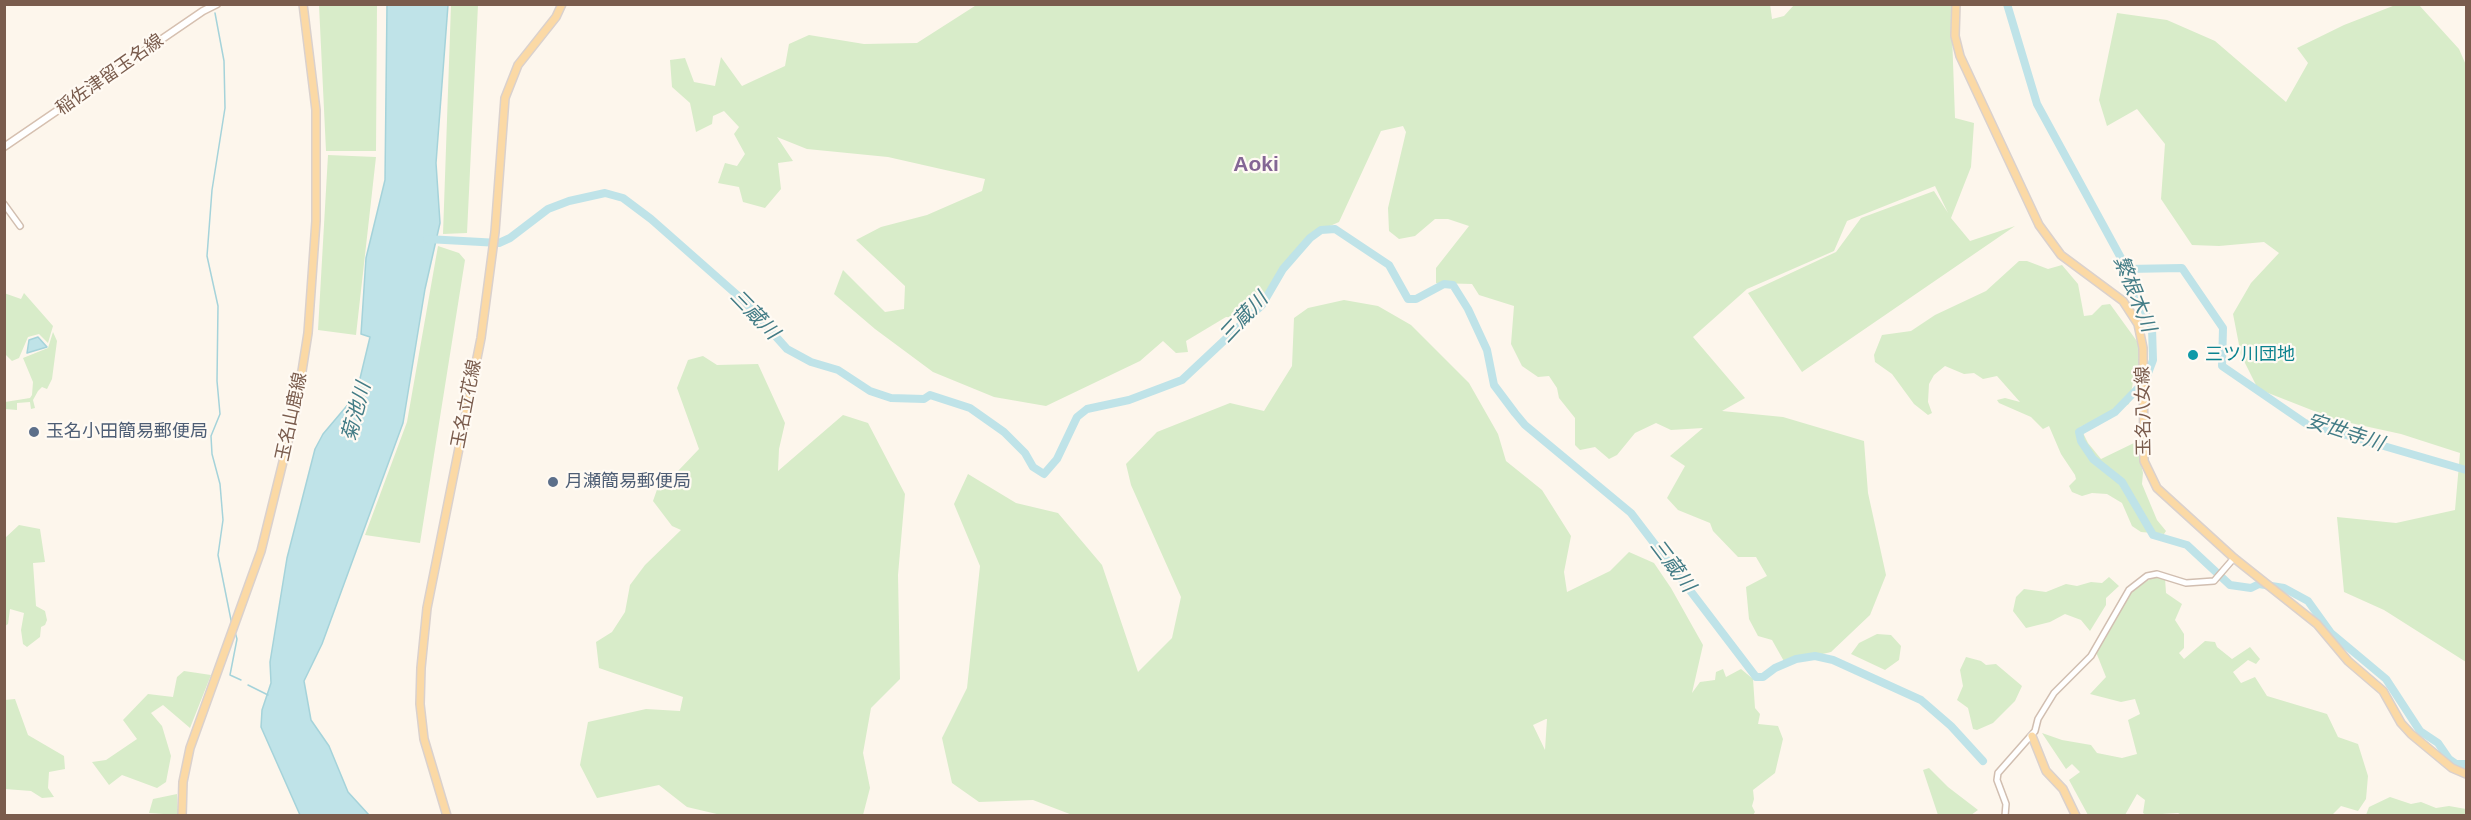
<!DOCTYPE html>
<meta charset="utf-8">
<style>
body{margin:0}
#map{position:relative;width:2471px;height:820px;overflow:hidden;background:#fdf6ec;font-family:Arial,sans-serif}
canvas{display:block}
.frame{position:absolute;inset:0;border:6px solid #7a5c4d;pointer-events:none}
</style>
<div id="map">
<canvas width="2471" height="820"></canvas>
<div class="frame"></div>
</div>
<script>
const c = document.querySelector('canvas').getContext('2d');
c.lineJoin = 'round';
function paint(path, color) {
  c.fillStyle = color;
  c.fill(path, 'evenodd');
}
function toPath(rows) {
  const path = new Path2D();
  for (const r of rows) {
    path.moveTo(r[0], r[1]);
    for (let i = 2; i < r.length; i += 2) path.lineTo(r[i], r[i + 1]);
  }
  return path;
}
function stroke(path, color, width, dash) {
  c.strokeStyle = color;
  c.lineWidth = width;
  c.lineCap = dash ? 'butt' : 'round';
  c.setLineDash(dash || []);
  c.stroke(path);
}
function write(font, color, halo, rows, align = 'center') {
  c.font = font + ' Arial,"Noto Sans JP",sans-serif';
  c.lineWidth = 4.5;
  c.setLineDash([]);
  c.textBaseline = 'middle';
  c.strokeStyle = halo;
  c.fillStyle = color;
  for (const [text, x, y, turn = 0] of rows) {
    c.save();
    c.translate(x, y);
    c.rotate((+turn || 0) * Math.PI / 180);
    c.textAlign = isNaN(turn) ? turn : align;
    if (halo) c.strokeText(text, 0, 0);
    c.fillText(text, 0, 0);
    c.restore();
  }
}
paint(toPath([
 [978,4,1770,4,1772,19,1784,16,1794,5,1951,5,1955,118,1974,123,1971,167,1951,218,1970,241,2015,226,1802,372,1748,293,1836,252,1861,218,1934,191,1948,213,1935,186,1847,221,1834,251,1747,289,1693,337,1745,398,1722,411,1783,417,1864,441,1868,493,1886,575,1870,615,1831,652,1785,663,1772,640,1758,636,1749,619,1746,587,1767,576,1756,557,1738,557,1713,531,1710,523,1678,510,1667,498,1685,466,1670,456,1703,428,1671,430,1656,423,1635,433,1617,455,1609,459,1595,447,1580,450,1575,445,1575,418,1559,398,1557,388,1549,376,1538,377,1522,366,1511,344,1514,306,1479,295,1472,284,1436,283,1436,268,1469,226,1448,219,1435,219,1415,236,1399,239,1389,231,1388,208,1406,132,1403,126,1381,131,1339,222,1321,230,1295,252,1269,291,1243,318,1226,317,1186,341,1188,352,1176,353,1163,341,1140,361,1046,406,994,397,933,372,875,329,834,294,843,270,885,312,904,309,905,286,856,240,881,227,927,215,982,191,985,179,888,157,807,149,777,137,793,161,778,163,781,189,765,208,743,202,739,187,718,183,725,163,737,166,745,154,734,134,739,127,724,111,713,116,712,124,696,132,690,103,672,87,670,60,685,58,694,82,715,86,721,57,742,86,785,66,789,44,809,35,864,44,917,43],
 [2398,4,2419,5,2459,49,2466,65,2466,662,2384,610,2344,592,2337,517,2396,523,2455,510,2460,453,2401,434,2337,420,2258,389,2241,355,2233,314,2251,283,2279,253,2264,242,2219,246,2192,245,2161,199,2165,144,2137,109,2107,126,2099,100,2117,13,2167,20,2215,41,2286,102,2308,63,2297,48,2344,25],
 [319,5,377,5,376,151,326,151],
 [451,5,478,5,467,233,443,234],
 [328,155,376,157,356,335,318,330],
 [438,246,459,253,465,260,420,543,365,535,407,422],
 [2019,261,2027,261,2048,269,2062,265,2078,284,2084,316,2092,315,2102,305,2110,304,2139,344,2143,365,2135,371,2129,404,2080,427,2088,443,2101,459,2134,443,2137,445,2143,473,2142,484,2157,520,2166,531,2164,534,2141,532,2132,526,2122,503,2107,494,2092,493,2082,496,2072,492,2069,486,2076,479,2075,475,2061,454,2049,426,2043,429,2031,417,1999,403,1997,400,2005,398,2020,402,1997,376,1983,379,1974,373,1964,374,1945,366,1934,375,1929,384,1928,402,1932,413,1928,415,1914,404,1892,374,1875,362,1874,355,1882,335,1911,331,1935,315,1986,291],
 [4,293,21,299,24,293,53,326,48,343,39,334,28,337,19,358,12,361,5,354],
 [1344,300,1378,306,1411,325,1469,383,1498,434,1506,461,1542,490,1571,536,1564,572,1567,592,1610,571,1629,552,1654,563,1671,588,1703,645,1692,693,1700,682,1715,680,1716,672,1723,669,1726,677,1741,669,1753,679,1755,708,1760,714,1758,724,1778,726,1783,739,1775,773,1753,790,1754,799,1752,806,1755,812,1753,815,1075,816,1033,800,979,802,952,783,942,738,967,688,980,566,954,504,968,474,1016,503,1058,513,1102,565,1138,672,1172,638,1181,597,1131,485,1126,464,1157,432,1230,403,1264,411,1292,366,1294,318,1308,308],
 [1546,719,1547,719,1545,750,1533,725],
 [53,332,57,341,52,379,47,389,42,387,38,391,33,400,35,408,31,409,30,402,17,403,17,410,5,409,5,402,30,398,32,395,33,382,23,358,48,348],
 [703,356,717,365,758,364,785,423,779,449,778,471,843,415,868,423,905,494,898,575,900,679,871,708,863,753,870,788,863,815,721,815,687,807,659,785,597,798,580,765,588,722,646,709,680,711,683,697,599,668,596,642,612,632,625,612,630,585,645,565,681,530,672,526,653,501,660,481,678,471,699,449,677,388,688,360],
 [19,525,40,529,45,562,33,563,36,606,45,611,47,620,45,625,41,627,40,637,27,647,23,644,21,630,24,613,10,609,8,624,5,626,5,538],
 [2109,577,2119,586,2106,598,2106,605,2090,631,2081,620,2065,614,2050,622,2026,628,2013,611,2016,597,2024,589,2046,592,2066,584,2077,586,2091,582,2102,583],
 [2152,578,2165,578,2166,593,2182,604,2175,620,2184,634,2184,648,2179,653,2184,659,2205,641,2215,642,2217,647,2232,659,2250,647,2260,659,2256,664,2248,660,2233,672,2241,683,2255,677,2267,696,2327,714,2338,737,2358,744,2368,776,2366,799,2358,811,2341,806,2332,815,2184,816,2178,813,2146,815,2143,813,2145,800,2137,794,2125,815,2088,815,2069,780,2080,772,2072,764,2066,769,2042,733,2062,740,2091,745,2097,753,2122,758,2137,754,2128,720,2140,714,2135,699,2121,702,2090,694,2106,677,2096,652,2132,590],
 [1877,634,1891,635,1901,646,1899,660,1885,670,1851,654,1859,643],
 [1966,657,1981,661,1986,665,1996,664,2022,686,2015,701,1993,723,1977,730,1973,729,1968,708,1957,700,1963,686,1960,670],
 [184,671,211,675,190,728,163,705,151,713,162,726,171,756,166,782,157,788,122,775,109,785,92,762,106,760,137,739,123,720,148,694,173,697,177,677],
 [15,699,28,735,64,756,65,769,49,772,48,788,54,797,42,798,31,791,5,789,5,700],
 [1929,768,1948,787,1978,810,1971,815,1938,815,1923,770],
 [177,794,178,815,149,813,153,799],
 [2390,797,2411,804,2421,802,2436,808,2449,806,2466,809,2466,815,2366,815,2369,807]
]), '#d8ecc9');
const water = toPath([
 [387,4,448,5,436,163,440,223,425,289,403,423,322,644,304,681,311,720,329,746,348,792,369,815,300,815,261,727,262,710,271,683,270,662,287,558,315,449,323,434,356,395,370,337,361,334,366,258,385,180,387,4],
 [38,337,47,347,27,353,29,340,38,337]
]);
paint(water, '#bfe3e8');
stroke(water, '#a5d3da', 1.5);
stroke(toPath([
 [215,13,224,61,225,108,212,190,207,256,218,306,217,381,220,414,211,436,212,454,220,484,223,520,218,555,232,625],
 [235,632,237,639,230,675,241,680],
 [248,685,268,695]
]), '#a5d3da', 1.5);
stroke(toPath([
 [2007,4,2037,104,2127,269,2152,328,2153,360,2145,381,2115,412,2079,432,2081,441,2093,459,2122,482,2153,535,2187,545,2230,585,2251,588,2259,584,2284,588,2308,601,2331,633,2386,679,2420,731,2438,743,2449,759,2456,764,2466,764],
 [427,239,499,243,510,238,548,209,569,201,605,193,623,198,651,219,744,301,787,349,811,362,838,370,870,391,891,398,924,399,930,395,970,408,1004,432,1025,453,1033,467,1044,474,1057,459,1077,417,1087,409,1129,400,1182,380,1262,305,1283,269,1310,238,1321,230,1335,229,1389,265,1408,299,1416,299,1444,284,1453,285,1468,309,1487,350,1494,385,1515,413,1525,425,1631,513,1756,677,1763,677,1775,668,1796,659,1815,656,1833,660,1921,700,1951,726,1983,761],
 [2127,269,2182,268,2223,328,2222,366,2305,423,2466,470]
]), '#bfe3e8', 8);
const tertiary = toPath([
 [4,204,20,226],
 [2005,816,2006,804,1997,780,1998,773,2035,731,2038,719,2054,693,2091,656,2129,590,2147,576,2157,574,2186,583,2214,581,2234,558]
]);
const secondary = toPath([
 [4,147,203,11,217,4]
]);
const primary = toPath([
 [1956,4,1955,36,1960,56,2039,225,2061,255,2123,301,2138,324,2143,348,2144,461,2157,488,2234,558,2317,624,2348,661,2383,691,2401,723,2411,734,2452,768,2466,774],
 [2032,736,2046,771,2063,789,2076,816],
 [182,816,183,782,190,748,261,551,296,409,308,333,316,221,316,110,303,4],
 [447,816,424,739,420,704,421,668,427,608,481,338,495,232,505,98,518,65,556,17,562,4]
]);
stroke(tertiary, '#d1beb0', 8);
stroke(secondary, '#d6c0b0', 9);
stroke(primary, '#dad1cd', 10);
stroke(tertiary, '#fff', 5);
stroke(secondary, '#fff', 6);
stroke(primary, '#fbd9a5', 7);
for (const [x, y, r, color] of [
 [2193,355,6,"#0f9aa8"],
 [34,432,6,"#5c6f8a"],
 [553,482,6,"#5c6f8a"]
]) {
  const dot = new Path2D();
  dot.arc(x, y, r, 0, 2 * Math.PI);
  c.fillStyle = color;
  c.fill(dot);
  stroke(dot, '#fffaf3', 2);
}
write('18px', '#7a5c4d', '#fffaf3', [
 ["稲佐津留玉名線",110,75,-35],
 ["玉名立花線",467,404,-79],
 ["玉名八女線",2144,411,-91],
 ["玉名山鹿線",292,417,-78]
]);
write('18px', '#0d838f', '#fffaf3', [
 ["三ツ川団地",2205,355]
], 'left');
write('18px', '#4e5e75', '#fffaf3', [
 ["玉名小田簡易郵便局",46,432],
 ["月瀬簡易郵便局",565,482]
], 'left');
write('italic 20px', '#437c86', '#fffaf3', [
 ["繁根木川",2134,294,68],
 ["三蔵川",754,315,46],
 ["三蔵川",1244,318,-47],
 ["菊池川",357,412,-75],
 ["安世寺川",2345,433,18],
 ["三蔵川",1672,566,53]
]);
write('bold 21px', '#846695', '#fffaf3', [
 ["Aoki",1256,165]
]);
</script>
